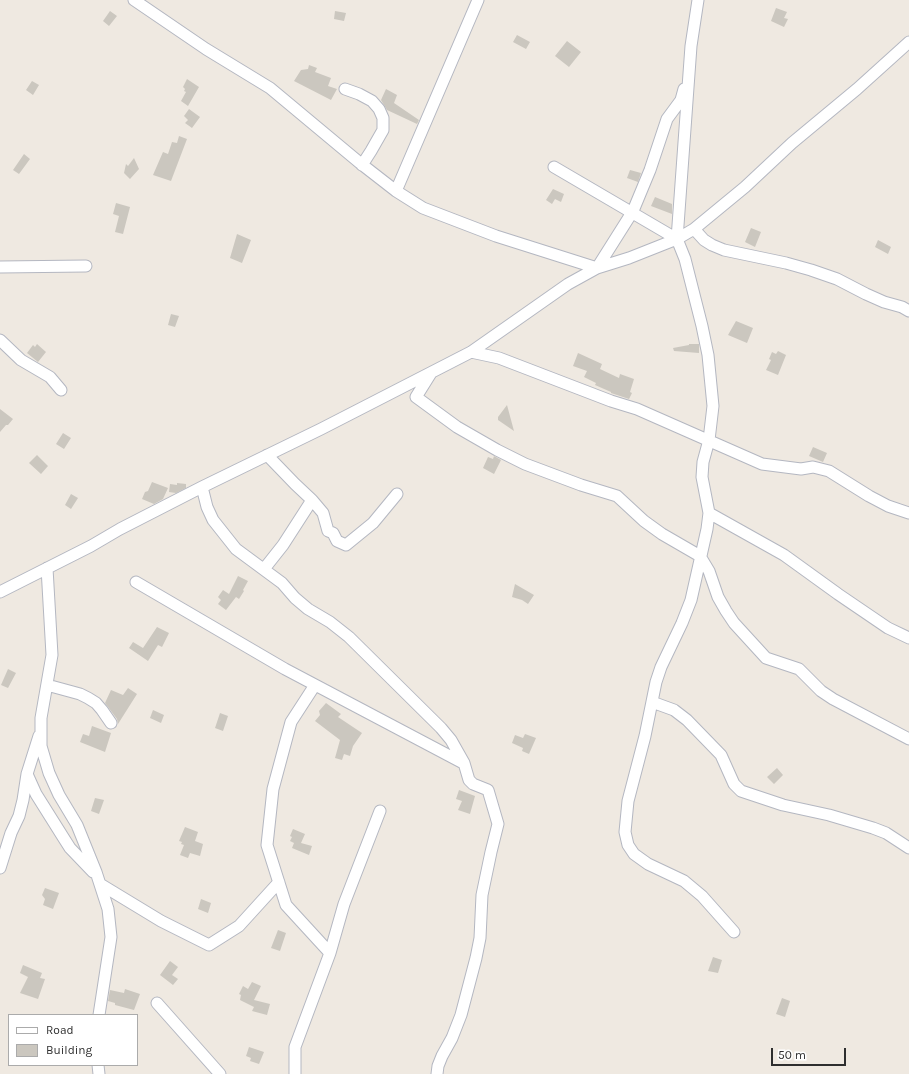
<!DOCTYPE html>
<style>
body{margin:0}
#map{position:relative;width:909px;height:1074px;overflow:hidden;background:#efe9e1;font-family:Karla,sans-serif}
canvas{display:block}
.legend{position:absolute;left:8px;top:1014px;width:130px;height:52px;box-sizing:border-box;background:#fff;border:1px solid #ababab;margin:0;padding:5px 7px;list-style:none;font-size:12px;color:#2e2e2e}
.legend li{display:flex;align-items:center;gap:8px;height:20px}
.legend b{width:20px;border:1px solid #ababab}
.scale{position:absolute;left:771px;top:1048px;width:75px;height:18px;box-sizing:border-box;border:2px solid #2e2e2e;border-top:0;padding-left:5px;font-size:12px;line-height:14px;white-space:nowrap;color:#2e2e2e;-webkit-text-stroke:3px #fff;paint-order:stroke}
</style>
<div id="map">
<canvas width="909" height="1074"></canvas>
<ul class="legend">
<li><b style="height:5px;background:#fff"></b>Road</li>
<li><b style="height:11px;background:#cbc7bf"></b>Building</li>
</ul>
<div class="scale">50 m</div>
</div>
<script>
const c = document.querySelector('canvas').getContext('2d');
c.lineJoin = 'round';
function paint(path, color) {
  c.fillStyle = color;
  c.fill(path, 'evenodd');
}
function toPath(rows) {
  const path = new Path2D();
  for (const r of rows) {
    path.moveTo(r[0], r[1]);
    for (let i = 2; i < r.length; i += 2) path.lineTo(r[i], r[i + 1]);
  }
  return path;
}
function stroke(path, color, width, dash) {
  c.strokeStyle = color;
  c.lineWidth = width;
  c.lineCap = dash ? 'butt' : 'round';
  c.setLineDash(dash || []);
  c.stroke(path);
}
paint(toPath([
 [776,8,787,12,784,18,788,19,784,27,771,21],
 [110,11,117,16,109,26,103,21],
 [335,11,346,13,344,21,334,19],
 [517,35,530,42,526,49,513,42],
 [567,41,581,52,569,67,555,56],
 [309,65,317,68,315,72,331,78,328,86,337,89,331,100,294,81,301,70,308,69],
 [187,79,199,87,188,106,181,101,186,92,184,91,185,89,183,87],
 [32,81,39,85,33,95,26,90],
 [386,89,397,95,394,103,419,120,417,124,387,110,381,100],
 [189,109,200,117,192,128,185,123,188,120,184,116],
 [179,136,187,139,171,181,153,175,163,152,168,154,172,142,177,143],
 [24,154,30,159,19,174,13,170],
 [134,158,139,169,130,179,124,173,126,164,128,166],
 [630,170,641,173,638,182,627,178],
 [553,189,564,194,561,202,555,199,552,204,546,200],
 [655,197,672,204,672,214,651,206],
 [116,203,130,207,123,234,115,232,119,216,113,214],
 [751,228,761,232,755,247,745,242],
 [237,234,251,240,242,263,230,258],
 [878,240,891,247,888,254,875,247],
 [171,314,179,316,175,327,168,325],
 [736,321,753,328,747,343,728,335],
 [37,344,46,352,38,362,27,353,33,345,35,347],
 [689,344,699,344,699,353,674,351,673,348,689,345],
 [778,351,786,355,778,375,766,370,771,360,769,359,772,352,776,354],
 [578,353,602,364,600,369,619,378,620,374,634,379,630,392,632,393,629,399,611,393,611,392,595,385,596,383,584,377,587,371,573,366],
 [507,405,514,431,498,420,498,417],
 [0,409,13,419,8,425,6,425,0,432],
 [63,433,71,438,64,449,56,444],
 [813,447,827,453,823,462,809,456],
 [37,455,48,466,41,474,29,463],
 [494,456,501,460,494,474,483,468,488,457,493,459],
 [152,482,168,488,163,499,154,504,142,499,145,492,148,491],
 [177,483,186,484,186,488,176,493,169,492,170,484,177,485],
 [71,494,78,498,71,509,65,505],
 [238,576,248,581,243,590,244,591,239,599,236,597,226,610,218,604,221,600,218,597,223,590,229,594],
 [515,584,534,595,528,604,522,600,512,597],
 [157,627,169,633,162,647,158,645,148,661,129,648,133,642,143,648],
 [8,669,16,673,8,688,1,685],
 [128,688,137,694,118,724,117,719,105,703,111,690,123,695],
 [326,703,341,714,338,717,362,733,353,746,350,756,344,754,342,760,335,758,340,740,315,721,320,715,319,711],
 [153,710,164,715,161,723,150,718],
 [220,713,228,716,223,731,215,728],
 [92,726,111,733,105,752,80,742,83,734,89,736],
 [525,734,536,738,529,754,522,751,523,748,512,743,515,735,523,738],
 [777,768,783,775,774,784,767,777],
 [459,790,475,796,470,814,458,810,462,801,456,799],
 [95,798,104,800,99,814,91,811],
 [185,827,198,832,195,841,203,844,200,856,190,853,188,858,180,855,184,845,181,844,182,842,179,841],
 [293,829,305,834,301,843,312,846,309,855,292,848,294,843,290,841,292,837,290,836],
 [45,888,59,893,53,909,43,905,45,899,42,895],
 [201,899,211,903,208,913,198,909],
 [278,930,286,933,280,951,271,948],
 [713,957,722,960,718,973,708,971],
 [170,961,178,967,172,975,178,979,173,985,160,975],
 [23,965,42,973,40,978,45,979,38,999,20,993,28,977,20,973],
 [252,982,261,986,254,1000,270,1004,267,1015,252,1011,254,1007,240,1000,241,995,239,994,243,986,248,989],
 [125,989,140,994,134,1010,115,1005,115,1003,108,1001,110,990,124,993],
 [782,998,790,1001,785,1017,776,1014],
 [249,1047,264,1052,259,1064,250,1061,251,1058,246,1056]
]), '#cbc7bf');
const street = toPath([
 [134,0,206,49,270,88,360,163,396,191,423,208,496,236,597,268,633,211,650,170,667,119,681,100,684,89],
 [698,0,691,46,677,239,685,259,702,326,708,355,713,406,709,440,703,462,702,477,709,513,707,529,691,600,682,623,661,667,656,682,645,736,628,801,625,832,628,845,634,854,648,864,684,881,702,896,734,932],
 [345,89,359,94,372,101,379,109,383,118,383,130,371,151,362,165],
 [554,167,677,239],
 [396,191,478,0],
 [694,229,704,240,712,245,724,250,786,263,811,270,837,279,866,294,884,302,902,307,909,311],
 [0,267,86,266],
 [0,340,21,360,50,377,61,390],
 [471,352,499,358,611,401,637,409,762,464,801,469,813,467,829,471,869,496,888,506,909,513],
 [431,373,416,397,457,427,497,450,525,464,581,485,617,496,644,521,662,534,700,556,709,571,718,597,726,611,734,623,766,658,799,669,821,691,833,699,909,739],
 [202,487,207,507,213,520,236,549,282,583,295,598,308,609,330,622,349,637,441,728,451,740,464,763,469,780,473,784,488,790,498,824,491,852,482,895,480,938,476,958,461,1015,452,1038,442,1056,438,1066,437,1074],
 [312,500,323,513,328,531,333,533,337,541,346,545,373,523,397,494],
 [709,513,784,555,838,594,888,628,909,638],
 [47,568,52,655,41,718,41,746,49,773,59,795,77,825,96,872,108,909,111,937,99,1015],
 [264,569,283,545,312,500,295,484,267,455],
 [136,582,285,669,463,763],
 [0,592,91,546,120,529,202,487,321,429,471,352,568,284,597,268,629,258,677,239,694,229,745,187,792,143,857,89,909,42],
 [47,685,80,694,88,698,96,703,102,710,111,723],
 [652,702,674,710,687,720,721,755,734,784,741,791,783,805,829,815,873,828,886,833,909,848],
 [39,736,27,774,36,794,63,837,70,848,93,872],
 [0,868,11,833,19,816,23,800,27,774],
 [100,884,161,921,209,945,239,926,279,882],
 [330,953,344,904,380,811],
 [157,1003,220,1074],
 [98,1065,99,1074],
 [295,1074,295,1047,330,953,286,905,267,845,273,789,291,722,315,685]
]);
stroke(street, '#b4b7c1', 13);
stroke(street, '#fff', 11);
</script>
